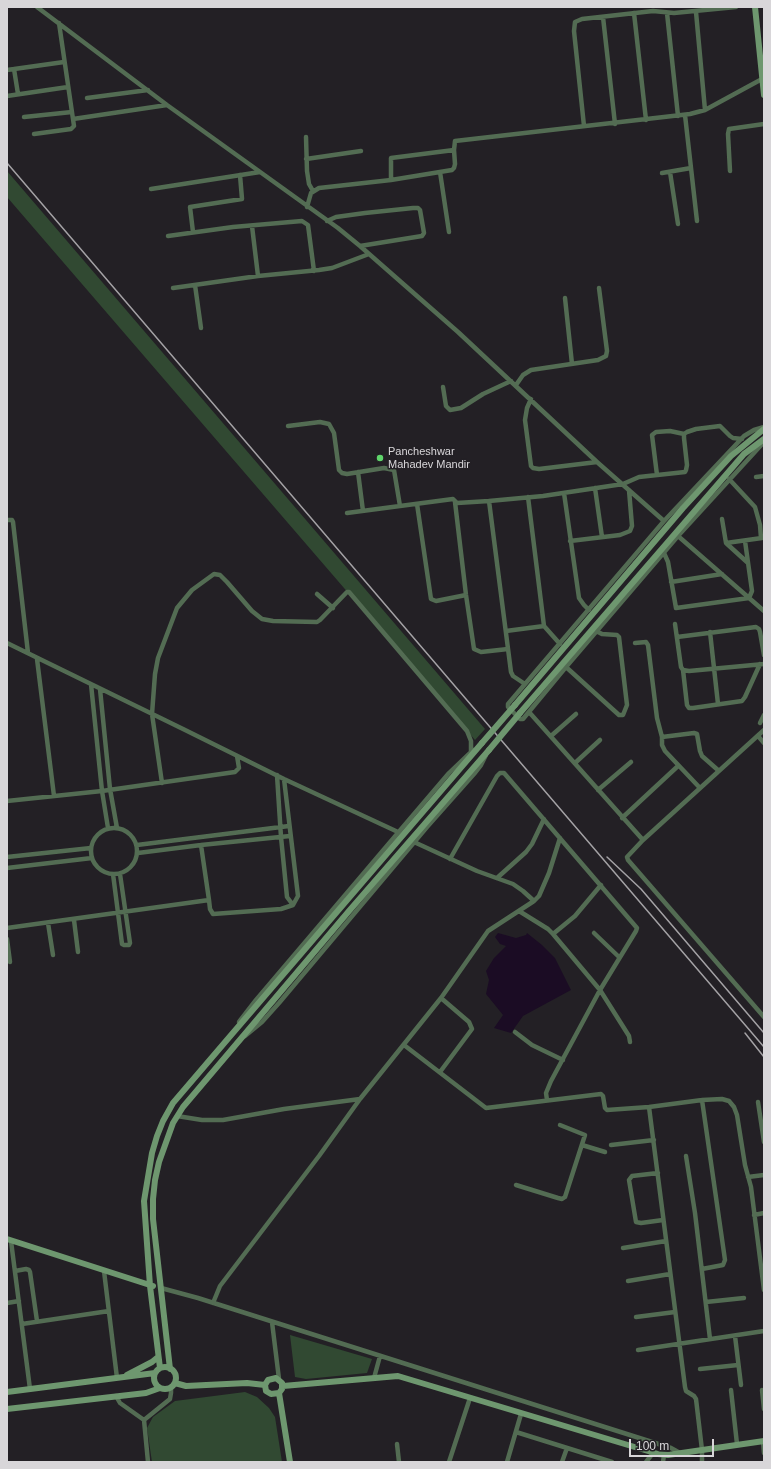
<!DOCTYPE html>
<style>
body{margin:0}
#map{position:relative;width:771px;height:1469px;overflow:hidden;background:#232025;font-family:Helvetica,sans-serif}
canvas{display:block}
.frame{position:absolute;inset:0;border:8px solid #d8d6d9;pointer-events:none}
.scale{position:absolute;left:629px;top:1439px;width:85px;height:18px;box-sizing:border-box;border:2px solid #d8d6d9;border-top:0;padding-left:5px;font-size:12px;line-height:14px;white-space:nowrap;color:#d8d6d9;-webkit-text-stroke:3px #232025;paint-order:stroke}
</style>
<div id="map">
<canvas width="771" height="1469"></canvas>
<div class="frame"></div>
<div class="scale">100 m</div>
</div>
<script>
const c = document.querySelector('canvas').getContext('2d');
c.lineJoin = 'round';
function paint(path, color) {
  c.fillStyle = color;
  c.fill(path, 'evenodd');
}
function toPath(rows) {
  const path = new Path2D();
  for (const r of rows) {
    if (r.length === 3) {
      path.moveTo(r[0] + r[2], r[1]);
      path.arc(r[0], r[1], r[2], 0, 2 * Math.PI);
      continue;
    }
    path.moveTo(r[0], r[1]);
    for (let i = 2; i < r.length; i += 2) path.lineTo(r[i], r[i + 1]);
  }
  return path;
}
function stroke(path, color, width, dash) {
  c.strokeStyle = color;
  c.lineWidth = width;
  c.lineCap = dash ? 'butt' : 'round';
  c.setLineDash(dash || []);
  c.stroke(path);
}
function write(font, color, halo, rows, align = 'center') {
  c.font = font + ' Helvetica,sans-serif';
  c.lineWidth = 3;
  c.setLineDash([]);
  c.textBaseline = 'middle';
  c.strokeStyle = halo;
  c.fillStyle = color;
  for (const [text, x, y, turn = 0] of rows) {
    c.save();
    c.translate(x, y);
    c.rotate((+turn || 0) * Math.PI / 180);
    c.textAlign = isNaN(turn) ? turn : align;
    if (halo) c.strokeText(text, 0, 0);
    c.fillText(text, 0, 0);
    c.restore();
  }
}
paint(toPath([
 [7,171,485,729,475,740,7,197],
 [290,1335,372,1359,367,1373,306,1379,295,1377],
 [245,1392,257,1397,269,1408,275,1417,282,1462,152,1462,147,1428,153,1417,175,1401]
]), '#314932');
paint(toPath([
 [498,933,516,938,526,935,527,933,542,945,555,958,571,990,523,1016,511,1033,494,1028,503,1015,486,994,489,980,486,971,494,958,506,946,500,944,495,937]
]), '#1b0c24');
stroke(toPath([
 [37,7,167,105,338,228,360,246,458,332,597,462,664,521],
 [696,12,705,110],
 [634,13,646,120],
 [667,13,678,116],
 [603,17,615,124],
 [14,69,18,94],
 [7,70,64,62],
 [7,96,68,87],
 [87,98,148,90],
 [685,115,697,221],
 [24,117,72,112],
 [73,119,167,105],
 [584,126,574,31,575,22,582,19,653,11,674,13,736,7],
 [34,134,71,129,74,126,59,23],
 [306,137,307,171,309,184,313,191],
 [306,159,361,151],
 [730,171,728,134,729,129,764,124],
 [440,172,449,232],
 [670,172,678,224],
 [662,173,691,168],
 [391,180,391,158,454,150],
 [151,189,260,172],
 [307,207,311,193,319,188,391,180,452,170,454,168,455,164,454,150,455,141,690,114,705,110,762,79],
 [327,221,336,217,365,213,413,208,418,208,420,210,424,233,422,236,360,246],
 [252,226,258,276],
 [193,232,190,207,242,199,240,175],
 [168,236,233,227,302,221,308,225,314,271],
 [195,285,201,328],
 [173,288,258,276,319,270,332,268,369,254],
 [565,298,572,364],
 [516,385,523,375,531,370,598,360,606,356,607,351,599,288],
 [443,387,446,406,450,410,461,408,483,394,511,381],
 [531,399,527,408,525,420,531,466,533,468,539,469,597,462],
 [288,426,320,422,329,424,334,433,339,470,342,473,347,474,384,468,394,470,400,506],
 [764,427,754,430,744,436,664,521,508,704,508,707,520,719,523,719,566,667,678,536,764,442],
 [358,472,363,511],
 [657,475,652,435,656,432,670,431,684,434],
 [756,477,764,476],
 [729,479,755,507,760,525,761,538],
 [595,488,602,537],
 [564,493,579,598,584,605,589,610],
 [528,497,544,626,560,644],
 [489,501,511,672,513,676,525,684],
 [455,502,466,595,474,649,481,652,508,649],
 [417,504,431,599,436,601,466,595],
 [347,513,453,499,457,503,489,501,543,496,623,484,639,477,685,472,686,470,687,465,684,438,684,434,687,432,696,429,720,426,730,436,733,438,742,439],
 [722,519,726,543,748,563],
 [7,520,12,520,13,522,28,653],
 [678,536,764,611],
 [570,541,620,535,630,531,632,526,629,490],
 [726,543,762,538],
 [664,553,668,562,676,608,749,598,752,591,745,541],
 [671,582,722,574],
 [317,594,333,608],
 [675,624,681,667,683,670,689,671,764,664],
 [506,631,544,626],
 [710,632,718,704],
 [677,637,756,627,759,629,760,632,764,655],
 [7,643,181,728,284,779,398,832],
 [635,643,646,642,648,645,657,718,662,737,694,733,697,734,700,751,702,756,719,771],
 [37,659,54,796],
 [566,667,619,715,623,715,627,705,619,637,617,635,602,634,596,631],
 [683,670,687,705,689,708,693,708,742,701,745,697,760,664],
 [91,684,102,791,108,828],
 [100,689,110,789,117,828],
 [529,712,643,840],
 [760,723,764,715],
 [764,730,643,840,627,857,628,860,764,1017],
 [551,736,576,714],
 [758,736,764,743],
 [662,737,662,745,665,751,700,788],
 [575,763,600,740],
 [277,775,281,837,287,897,293,905],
 [162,783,152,714,155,674,158,658,177,608,192,590,214,574,220,575,227,582,252,611,262,619,273,621,317,622,320,620,347,592,349,592,467,731,471,741,471,751],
 [598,790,631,762],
 [7,801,102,791,235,772,239,768,237,756],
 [622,818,678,766],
 [114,851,23],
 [414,842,477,871,513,884,523,891,534,901],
 [137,845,289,826],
 [201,845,209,900,210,909,213,914,281,909,293,905,298,896,284,779],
 [138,853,201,845,290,836],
 [7,857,91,848],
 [450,859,497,776,500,773,504,773,637,928,636,931,600,990,551,1081,546,1093,547,1100],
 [7,868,92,858],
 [113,874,122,944,124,945,129,945,130,943,120,874],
 [497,878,526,852,532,844,544,819],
 [519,911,548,929,553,934,600,990,629,1036,630,1042],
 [74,920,78,952],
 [48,923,53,955],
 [7,928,209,900],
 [594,933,619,957],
 [553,934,575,916,601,885],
 [7,939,10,962],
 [239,1022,256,1000,397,834,449,773,473,750],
 [515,1032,532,1045,563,1060],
 [245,1036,262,1022,279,1003,427,827,474,774,481,765,486,755],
 [404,1045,486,1108,601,1094,603,1096,605,1108,607,1110,649,1107,702,1100,722,1099,729,1101,734,1107,737,1115,745,1165,751,1187,764,1290],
 [440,1072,472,1029,469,1022,441,998],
 [758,1102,764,1142],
 [649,1107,685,1387,686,1391,694,1396,696,1399,702,1450,702,1462],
 [177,1116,202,1120,223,1120,284,1109,360,1099],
 [582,1145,605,1152],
 [611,1145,654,1140],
 [686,1156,695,1213,710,1339],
 [658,1173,632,1176,629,1180,636,1222,641,1223,663,1220],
 [748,1177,764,1175],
 [516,1185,558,1198,562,1199,565,1197,585,1135,560,1125],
 [754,1215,764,1213],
 [11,1241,30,1389],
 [623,1248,666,1241],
 [702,1269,723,1265,725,1260,702,1100],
 [15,1271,26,1269,29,1270,30,1272,37,1321],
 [104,1271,117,1378],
 [628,1281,670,1274],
 [161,1288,198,1298,671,1448,680,1453],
 [706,1302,744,1298],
 [7,1303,19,1301],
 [213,1303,220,1286,319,1156,360,1099,441,998,488,931,534,901,539,896,549,873,560,838],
 [636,1317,675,1312],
 [272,1322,279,1379],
 [22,1324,109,1311],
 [735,1336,741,1385],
 [638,1350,764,1331],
 [700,1369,738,1365],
 [374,1378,380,1356],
 [731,1390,737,1444],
 [762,1390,764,1409],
 [116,1396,120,1403,144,1420,148,1462],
 [144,1420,170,1399,171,1393,171,1387],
 [516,1432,612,1462],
 [763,1441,764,1453],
 [397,1444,399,1462],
 [449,1462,470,1398],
 [507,1462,521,1414],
 [562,1462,567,1448],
 [646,1462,653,1453],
 [663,1462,664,1455]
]), '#536c53', 4.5);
stroke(toPath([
 [755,7,764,95],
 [515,705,683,508,731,456,764,429],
 [520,713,744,454,764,439],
 [7,1239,153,1286],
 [165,1378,11],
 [160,1368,150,1286,144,1201,152,1153,157,1136,163,1121,173,1103,232,1034,482,743],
 [170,1369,153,1219,153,1199,155,1180,159,1162,173,1123,183,1107,349,911,489,750],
 [127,1375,152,1362,158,1357],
 [175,1383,186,1386,247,1383,265,1385],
 [283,1386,398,1376,658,1454,668,1455,764,1441],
 [7,1392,155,1373],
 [279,1393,271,1394,266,1391,265,1385,268,1380,276,1378,282,1383,282,1389,279,1393,290,1462],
 [7,1409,146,1393,160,1388]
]), '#6e976f', 6);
stroke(toPath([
 [7,163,764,1047],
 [607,857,641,889,764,1033],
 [745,1033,764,1057]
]), '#a4a2a5', 1.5);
stroke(toPath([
 [482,743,515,705],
 [489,750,520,713]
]), '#6e976f', 6);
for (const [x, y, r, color] of [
 [380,458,4,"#5fd56b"]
]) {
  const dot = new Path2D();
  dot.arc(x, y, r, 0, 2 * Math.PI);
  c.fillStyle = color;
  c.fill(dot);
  stroke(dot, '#232025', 1.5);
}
write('11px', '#d8d6d9', '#232025', [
 ["Pancheshwar",388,452],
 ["Mahadev Mandir",388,465]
], 'left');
</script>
